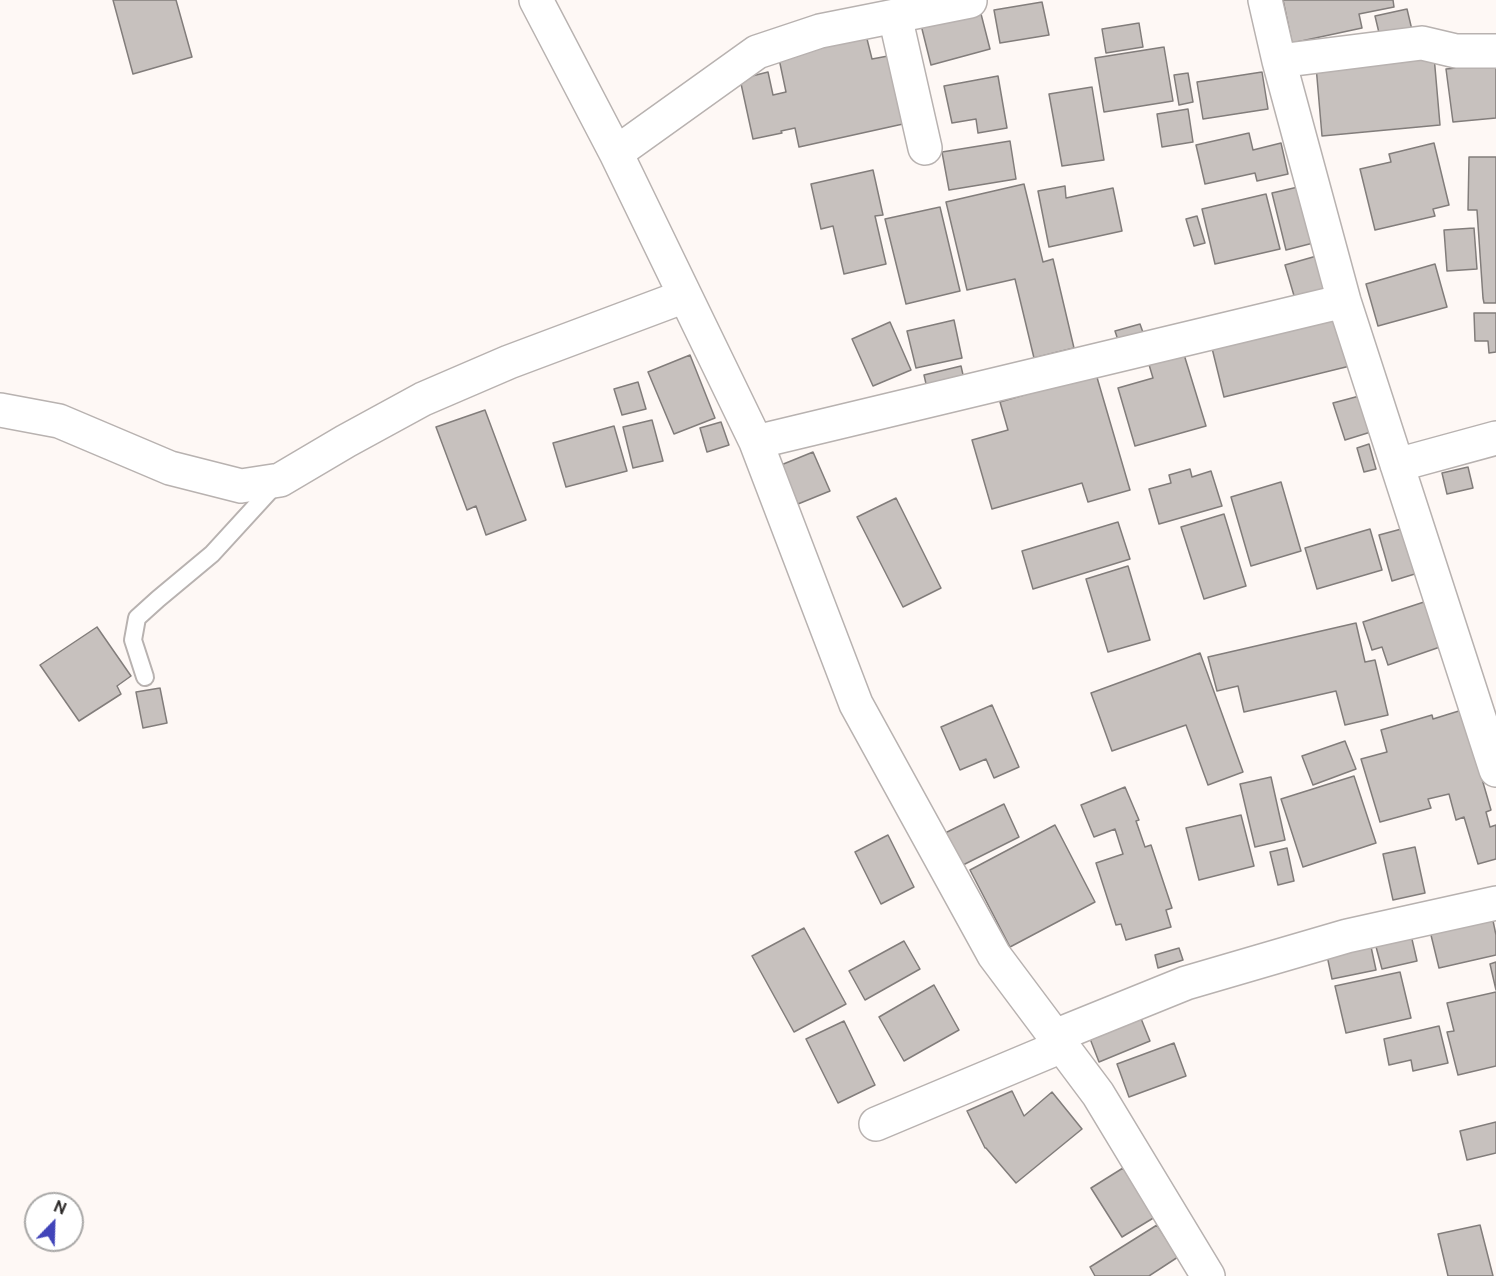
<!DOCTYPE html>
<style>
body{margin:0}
#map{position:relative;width:1496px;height:1276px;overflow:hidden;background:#fef8f5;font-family:Ubuntu,sans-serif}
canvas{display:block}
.north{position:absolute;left:24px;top:1192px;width:60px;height:60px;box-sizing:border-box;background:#fff;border:2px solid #a9a8a7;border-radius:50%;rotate:23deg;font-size:16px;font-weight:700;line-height:24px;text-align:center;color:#282524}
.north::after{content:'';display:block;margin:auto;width:21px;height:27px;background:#4144b9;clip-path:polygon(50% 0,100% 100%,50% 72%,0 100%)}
</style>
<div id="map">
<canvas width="1496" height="1276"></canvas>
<div class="north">N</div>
</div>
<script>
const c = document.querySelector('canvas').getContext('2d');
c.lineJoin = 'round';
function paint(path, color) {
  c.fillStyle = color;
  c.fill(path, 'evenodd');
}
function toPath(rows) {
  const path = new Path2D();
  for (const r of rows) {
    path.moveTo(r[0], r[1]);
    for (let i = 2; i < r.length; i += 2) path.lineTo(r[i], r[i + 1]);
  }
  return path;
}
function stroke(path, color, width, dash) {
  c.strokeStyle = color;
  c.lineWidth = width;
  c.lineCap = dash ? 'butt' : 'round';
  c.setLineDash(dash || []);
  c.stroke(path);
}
const building = toPath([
 [113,0,176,0,192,57,133,74,113,0],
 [1283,0,1393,0,1394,7,1359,14,1362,28,1292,43,1283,0],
 [1042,2,1049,35,1000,43,994,10,1042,2],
 [1407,9,1412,30,1380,37,1375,16,1407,9],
 [980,10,990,49,931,65,921,25,980,10],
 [1139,23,1143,47,1106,53,1102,29,1139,23],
 [866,35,872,59,888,56,903,124,799,147,795,128,781,131,782,133,753,139,740,79,768,72,773,95,786,92,778,54,866,35],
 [1164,47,1173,101,1104,112,1095,58,1164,47],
 [1434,56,1440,125,1322,136,1316,66,1434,56],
 [1496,64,1496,118,1453,122,1446,69,1496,64],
 [1262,72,1268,109,1203,119,1197,82,1262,72],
 [1188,73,1193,102,1179,105,1174,75,1188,73],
 [998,76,1007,128,978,133,976,119,952,123,944,86,998,76],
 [1092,87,1104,160,1062,166,1049,94,1092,87],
 [1188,109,1193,142,1162,147,1157,114,1188,109],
 [1249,133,1253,150,1281,143,1288,174,1257,181,1255,173,1205,184,1196,145,1249,133],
 [1010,141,1016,179,949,190,942,152,1010,141],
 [1434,143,1449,205,1433,209,1435,216,1375,230,1360,169,1391,162,1389,154,1434,143],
 [1469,157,1496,157,1496,303,1484,303,1483,298,1477,210,1468,210,1469,157],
 [873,170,883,215,875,216,886,264,844,274,833,226,821,229,811,184,873,170],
 [1024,184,1043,262,1053,259,1074,348,1034,358,1015,279,967,290,946,202,1024,184],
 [1311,184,1325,240,1286,250,1272,193,1311,184],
 [1065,186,1066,198,1113,188,1122,231,1049,247,1038,191,1065,186],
 [1266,194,1280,249,1215,264,1202,209,1266,194],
 [940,207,960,291,906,304,885,219,940,207],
 [1197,216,1205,243,1194,246,1186,219,1197,216],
 [1474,228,1477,269,1447,271,1444,230,1474,228],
 [1320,255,1330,289,1295,299,1285,265,1320,255],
 [1435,264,1447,307,1378,326,1366,284,1435,264],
 [1339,308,1354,365,1224,397,1210,340,1339,308],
 [1474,313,1496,313,1496,352,1489,353,1488,341,1475,341,1474,313],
 [954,320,962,358,916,368,907,331,954,320],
 [890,322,911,370,873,386,852,339,890,322],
 [1140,324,1145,338,1120,346,1115,331,1140,324],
 [1182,348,1206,426,1135,446,1118,388,1153,378,1147,358,1182,348],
 [690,355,715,418,674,434,648,372,690,355],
 [961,366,966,388,929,397,924,375,961,366],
 [1096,374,1130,490,1088,502,1082,483,992,509,972,440,1008,430,1000,402,1096,374],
 [638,382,646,409,622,415,614,389,638,382],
 [1363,395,1374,431,1345,440,1333,403,1363,395],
 [485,410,526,520,486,535,476,506,467,510,436,427,485,410],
 [652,420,663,461,633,468,623,427,652,420],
 [721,422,729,445,707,452,700,428,721,422],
 [614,426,627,471,566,487,553,443,614,426],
 [1369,444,1376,469,1364,472,1357,448,1369,444],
 [813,452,830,491,798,504,781,465,813,452],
 [1468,467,1473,488,1447,494,1442,473,1468,467],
 [1190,469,1192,477,1211,471,1222,506,1159,524,1149,489,1171,483,1169,475,1190,469],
 [1281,482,1301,551,1251,566,1231,497,1281,482],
 [896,498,941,588,903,607,857,517,896,498],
 [1224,514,1246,586,1204,599,1181,527,1224,514],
 [1118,522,1130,559,1033,589,1022,551,1118,522],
 [1405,528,1418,573,1392,581,1379,535,1405,528],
 [1370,529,1382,570,1317,589,1305,548,1370,529],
 [1128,566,1150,640,1108,652,1086,579,1128,566],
 [1424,602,1440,647,1388,665,1382,647,1372,650,1363,622,1424,602],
 [1356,623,1365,662,1375,660,1388,715,1345,725,1336,691,1244,712,1238,686,1217,691,1208,657,1356,623],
 [97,627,131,676,117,686,121,694,79,721,40,665,97,627],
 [1200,653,1243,772,1208,785,1186,725,1112,751,1091,693,1200,653],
 [160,688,167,723,143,728,136,692,160,688],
 [992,705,1019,767,994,778,986,759,960,770,941,727,992,705],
 [1462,710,1491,810,1486,812,1490,827,1496,825,1496,859,1478,864,1464,817,1456,820,1449,794,1428,799,1431,808,1380,822,1361,759,1387,752,1381,730,1432,715,1433,719,1462,710],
 [1345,741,1356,769,1313,785,1302,756,1345,741],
 [1354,776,1376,843,1303,867,1281,799,1354,776],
 [1271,777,1285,840,1255,847,1240,784,1271,777],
 [1125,787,1139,820,1136,821,1145,847,1151,845,1172,908,1166,910,1171,927,1126,940,1121,924,1116,925,1096,863,1123,854,1115,829,1094,837,1081,805,1125,787],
 [1004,804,1019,837,955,869,939,836,1004,804],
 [1241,815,1254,866,1199,880,1186,828,1241,815],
 [1055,825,1095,902,1010,947,970,870,1055,825],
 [888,835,914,887,881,904,855,852,888,835],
 [1415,847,1425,893,1393,900,1383,854,1415,847],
 [1287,848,1294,881,1278,885,1270,852,1287,848],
 [1492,916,1496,935,1496,955,1439,968,1430,931,1492,916],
 [804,928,846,1004,794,1032,752,956,804,928],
 [1411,935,1417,961,1382,969,1375,943,1411,935],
 [904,941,920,969,865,1000,849,971,904,941],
 [1370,942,1376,970,1332,979,1326,951,1370,942],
 [1179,948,1183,960,1158,968,1155,955,1179,948],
 [1496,962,1496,990,1490,964,1496,962],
 [1400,972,1411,1018,1346,1033,1335,986,1400,972],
 [934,985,959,1030,904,1061,879,1017,934,985],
 [1496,992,1496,1066,1458,1075,1447,1032,1454,1031,1447,1003,1496,992],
 [1140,1016,1150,1041,1099,1062,1089,1036,1140,1016],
 [844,1021,875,1085,838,1103,806,1039,844,1021],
 [1439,1026,1448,1063,1413,1071,1411,1060,1389,1065,1384,1039,1439,1026],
 [1174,1043,1186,1076,1129,1097,1117,1064,1174,1043],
 [1012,1091,1024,1116,1052,1092,1082,1129,1016,1183,986,1148,985,1148,967,1111,1012,1091],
 [1496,1122,1496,1153,1467,1160,1460,1131,1496,1122],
 [1123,1168,1155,1217,1122,1237,1091,1188,1123,1168],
 [1157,1225,1178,1257,1149,1276,1095,1276,1090,1267,1157,1225],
 [1480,1225,1493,1276,1448,1276,1438,1234,1480,1225]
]);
paint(building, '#c7c1be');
stroke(building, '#827d7b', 1.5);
const lane = toPath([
 [145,677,133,640,137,618,158,599,212,554,277,483]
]);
const street = toPath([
 [536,0,616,153,756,442,856,704,994,955,1098,1094,1208,1276],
 [1265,0,1279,61,1344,301,1496,770],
 [895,16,925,148],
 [1279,61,1422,43,1456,51,1496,51],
 [616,153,757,52,820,31,970,1],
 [0,410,59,421,170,468,241,486,280,480,346,441,423,399,509,362,685,296],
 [756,442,1344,301],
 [1397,465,1496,438],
 [1055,1036,1186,983,1347,936,1496,903],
 [876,1124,1062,1046]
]);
stroke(lane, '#b8b2b0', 20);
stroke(street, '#b8b2b0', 36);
stroke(lane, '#fff', 16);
stroke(street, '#fff', 33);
</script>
